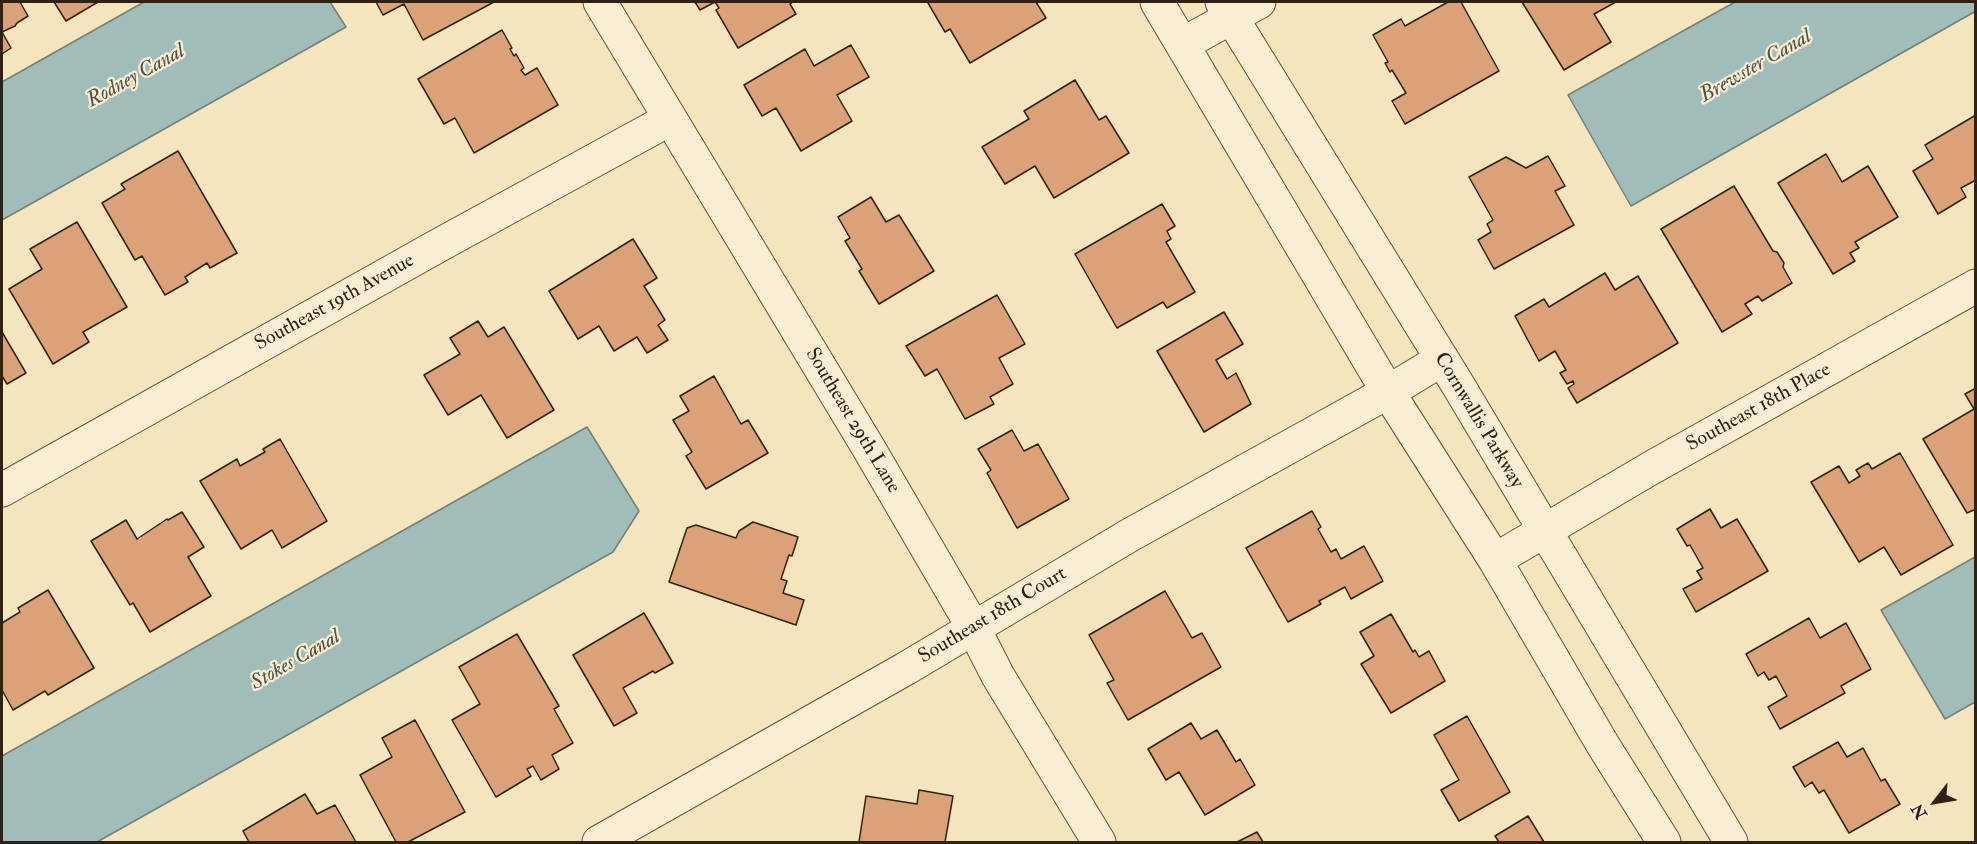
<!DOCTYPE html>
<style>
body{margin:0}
#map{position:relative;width:1977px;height:844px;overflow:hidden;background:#f5e5bc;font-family:"IM FELL Double Pica",serif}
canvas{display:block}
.frame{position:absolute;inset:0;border:3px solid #2f2215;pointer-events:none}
.north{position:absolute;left:1905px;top:772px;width:60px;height:60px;-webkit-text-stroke:4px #f8eed3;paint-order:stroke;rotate:239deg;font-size:16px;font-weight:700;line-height:24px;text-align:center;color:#2f2215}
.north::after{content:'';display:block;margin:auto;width:21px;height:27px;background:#2f2215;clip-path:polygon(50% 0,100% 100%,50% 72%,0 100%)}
</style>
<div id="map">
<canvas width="1977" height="844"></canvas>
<div class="frame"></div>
<div class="north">N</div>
</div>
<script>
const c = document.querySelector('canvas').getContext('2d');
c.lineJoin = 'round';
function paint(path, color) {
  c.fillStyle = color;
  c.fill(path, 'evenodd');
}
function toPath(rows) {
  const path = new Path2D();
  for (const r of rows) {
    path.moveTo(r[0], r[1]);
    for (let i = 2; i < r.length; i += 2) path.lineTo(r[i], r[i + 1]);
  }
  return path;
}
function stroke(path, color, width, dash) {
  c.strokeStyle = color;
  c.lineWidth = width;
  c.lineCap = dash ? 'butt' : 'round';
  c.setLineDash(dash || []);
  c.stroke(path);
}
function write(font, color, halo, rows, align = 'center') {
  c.font = font + ' "IM FELL Double Pica",serif';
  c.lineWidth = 4.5;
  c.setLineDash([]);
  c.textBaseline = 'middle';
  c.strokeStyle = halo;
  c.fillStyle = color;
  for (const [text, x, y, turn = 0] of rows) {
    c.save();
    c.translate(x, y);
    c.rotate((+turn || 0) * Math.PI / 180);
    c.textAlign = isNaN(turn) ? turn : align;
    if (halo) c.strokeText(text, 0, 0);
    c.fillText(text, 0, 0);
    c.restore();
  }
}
const water = toPath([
 [144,2,330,2,346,27,2,220,2,82,144,2],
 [1735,2,1975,2,1976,11,1631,206,1568,95,1735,2],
 [587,427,639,511,613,552,97,842,2,842,2,756,587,427],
 [1975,557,1975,702,1945,719,1881,610,1975,557]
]);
paint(water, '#a0bdba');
stroke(water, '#737f78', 1.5);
const building = toPath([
 [2,2,20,2,28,16,17,23,15,26,2,32,11,48,2,54,2,2],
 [54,2,98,2,66,21,54,2],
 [376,2,494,2,423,40,404,4,383,15,376,2],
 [695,2,793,2,790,4,796,14,738,48,716,10,719,8,715,2,700,10,695,2],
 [930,2,1036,2,1046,18,970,63,950,29,945,32,928,3,930,2],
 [1448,2,1461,2,1499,71,1405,124,1392,101,1406,93,1392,70,1390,72,1385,63,1388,62,1373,35,1401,19,1405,26,1448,2],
 [1522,2,1616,2,1594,14,1611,42,1564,70,1522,2],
 [502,30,512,48,510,49,514,56,516,54,524,68,521,70,525,75,537,68,558,105,474,153,455,118,444,124,418,79,502,30],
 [851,45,869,77,837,95,852,121,801,151,776,108,762,116,744,85,805,49,814,66,851,45],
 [1075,80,1099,120,1106,116,1129,153,1054,198,1035,166,1005,184,982,147,1029,119,1024,111,1075,80],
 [1976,115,1976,180,1961,188,1966,197,1938,214,1913,171,1933,159,1925,145,1976,115],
 [178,151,237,253,210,268,207,263,185,277,188,282,165,295,142,256,135,260,102,203,125,189,121,184,178,151],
 [1826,154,1842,182,1868,166,1898,217,1855,242,1859,248,1850,253,1855,261,1833,274,1778,183,1826,154],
 [1548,156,1565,186,1555,191,1574,225,1494,269,1478,240,1491,232,1487,224,1493,220,1469,177,1506,157,1526,168,1548,156],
 [1734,186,1773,251,1777,252,1784,263,1783,267,1792,283,1762,301,1758,296,1745,304,1752,314,1722,332,1661,229,1734,186],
 [871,197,886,222,899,215,934,271,879,304,859,271,862,269,845,241,850,238,838,217,871,197],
 [1162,204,1175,226,1167,231,1171,239,1166,242,1195,292,1167,308,1163,302,1117,328,1075,254,1162,204],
 [77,222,127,307,83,332,89,342,53,364,9,289,42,269,30,249,77,222],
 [633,239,657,278,644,286,665,320,658,325,668,340,647,353,637,337,614,351,599,326,578,339,549,291,633,239],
 [1605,273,1615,290,1638,276,1678,343,1577,403,1568,388,1574,384,1573,381,1567,384,1560,373,1566,370,1555,351,1539,361,1515,316,1544,299,1549,307,1605,273],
 [997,295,1025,344,999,358,1013,384,990,397,994,404,965,419,937,369,925,376,906,346,997,295],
 [1224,312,1243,344,1216,360,1227,379,1236,373,1251,404,1204,432,1157,351,1224,312],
 [478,321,488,337,504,327,554,410,507,438,481,395,448,415,424,375,460,354,450,338,478,321],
 [2,332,26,373,7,384,2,376,2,332],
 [714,376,741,424,748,420,768,453,706,489,686,456,692,452,673,420,689,411,680,396,714,376],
 [1976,388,1976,509,1967,513,1923,439,1974,409,1965,394,1976,388],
 [1012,430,1024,451,1038,444,1069,499,1017,528,987,473,991,470,978,449,1012,430],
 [280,439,327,521,282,548,272,530,241,549,200,481,237,459,240,466,265,452,263,449,280,439],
 [1900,453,1953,545,1901,575,1884,547,1859,562,1811,482,1839,466,1849,483,1860,476,1856,470,1868,463,1872,469,1900,453],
 [1710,509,1721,528,1737,519,1768,571,1696,612,1683,589,1702,579,1697,571,1703,568,1690,545,1687,546,1677,529,1710,509],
 [1312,511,1321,527,1318,529,1331,552,1336,549,1341,559,1364,546,1383,581,1351,599,1345,587,1319,601,1321,604,1288,622,1246,548,1312,511],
 [182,512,204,547,188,557,211,596,150,632,133,603,130,605,91,541,126,520,137,539,167,519,168,520,182,512],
 [753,522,798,537,792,556,789,555,781,579,787,581,783,593,804,600,796,625,669,582,687,528,696,525,736,538,739,531,753,522],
 [48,590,94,668,48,695,45,691,13,710,2,690,2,623,20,612,18,608,48,590],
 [1165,591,1192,638,1202,633,1221,667,1128,720,1107,683,1114,680,1089,635,1165,591],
 [644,613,673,663,655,673,653,671,623,688,637,713,614,726,573,655,644,613],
 [1391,614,1413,652,1415,650,1419,657,1429,651,1445,681,1391,713,1361,664,1374,656,1360,632,1391,614],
 [1809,618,1820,638,1846,623,1871,669,1841,686,1845,693,1780,729,1768,707,1787,696,1776,676,1769,680,1764,672,1758,676,1746,654,1809,618],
 [517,634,559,706,554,709,573,743,552,755,559,769,541,780,533,766,527,769,531,776,496,797,452,720,480,704,459,667,517,634],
 [1467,716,1510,792,1459,821,1441,790,1459,780,1434,735,1467,716],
 [415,720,465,812,408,842,396,842,360,775,392,757,382,738,415,720],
 [1191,723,1201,739,1217,730,1236,762,1240,759,1255,785,1205,815,1179,772,1166,780,1148,749,1191,723],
 [1838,742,1847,757,1863,748,1881,781,1885,779,1900,804,1849,833,1824,790,1819,793,1812,782,1805,787,1793,767,1838,742],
 [919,790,953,796,945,842,859,842,866,796,917,804,919,790],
 [305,794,317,814,335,805,356,842,249,842,243,831,305,794],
 [1528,816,1544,842,1499,842,1495,836,1528,816],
 [1257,832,1263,842,1237,842,1257,832]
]);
paint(building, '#dca277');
stroke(building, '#2f2215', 1.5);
const minor = toPath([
 [600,2,868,447,973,627,998,676,1099,842],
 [1157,2,1388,392,1495,560,1603,745,1664,842],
 [1222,2,1458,385,1731,842],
 [1183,44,1259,2],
 [2,490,443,243,670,119],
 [1495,560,1651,468,1976,286],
 [599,842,905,669,1130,535,1388,392,1441,360]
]);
stroke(minor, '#60533f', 35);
stroke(minor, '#f8eed3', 33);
write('20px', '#2f2215', '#f8eed3', [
 ["Southeast 19th Avenue",335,303,-29],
 ["Southeast 18th Place",1759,408,-29],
 ["Southeast 29th Lane",852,421,59],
 ["Cornwallis Parkway",1478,421,59],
 ["Southeast 18th Court",993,616,-31]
]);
write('italic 21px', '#515047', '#f8eed3', [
 ["Brewster Canal",1756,67,-30],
 ["Rodney Canal",136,77,-29],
 ["Stokes Canal",296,661,-30]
]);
</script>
